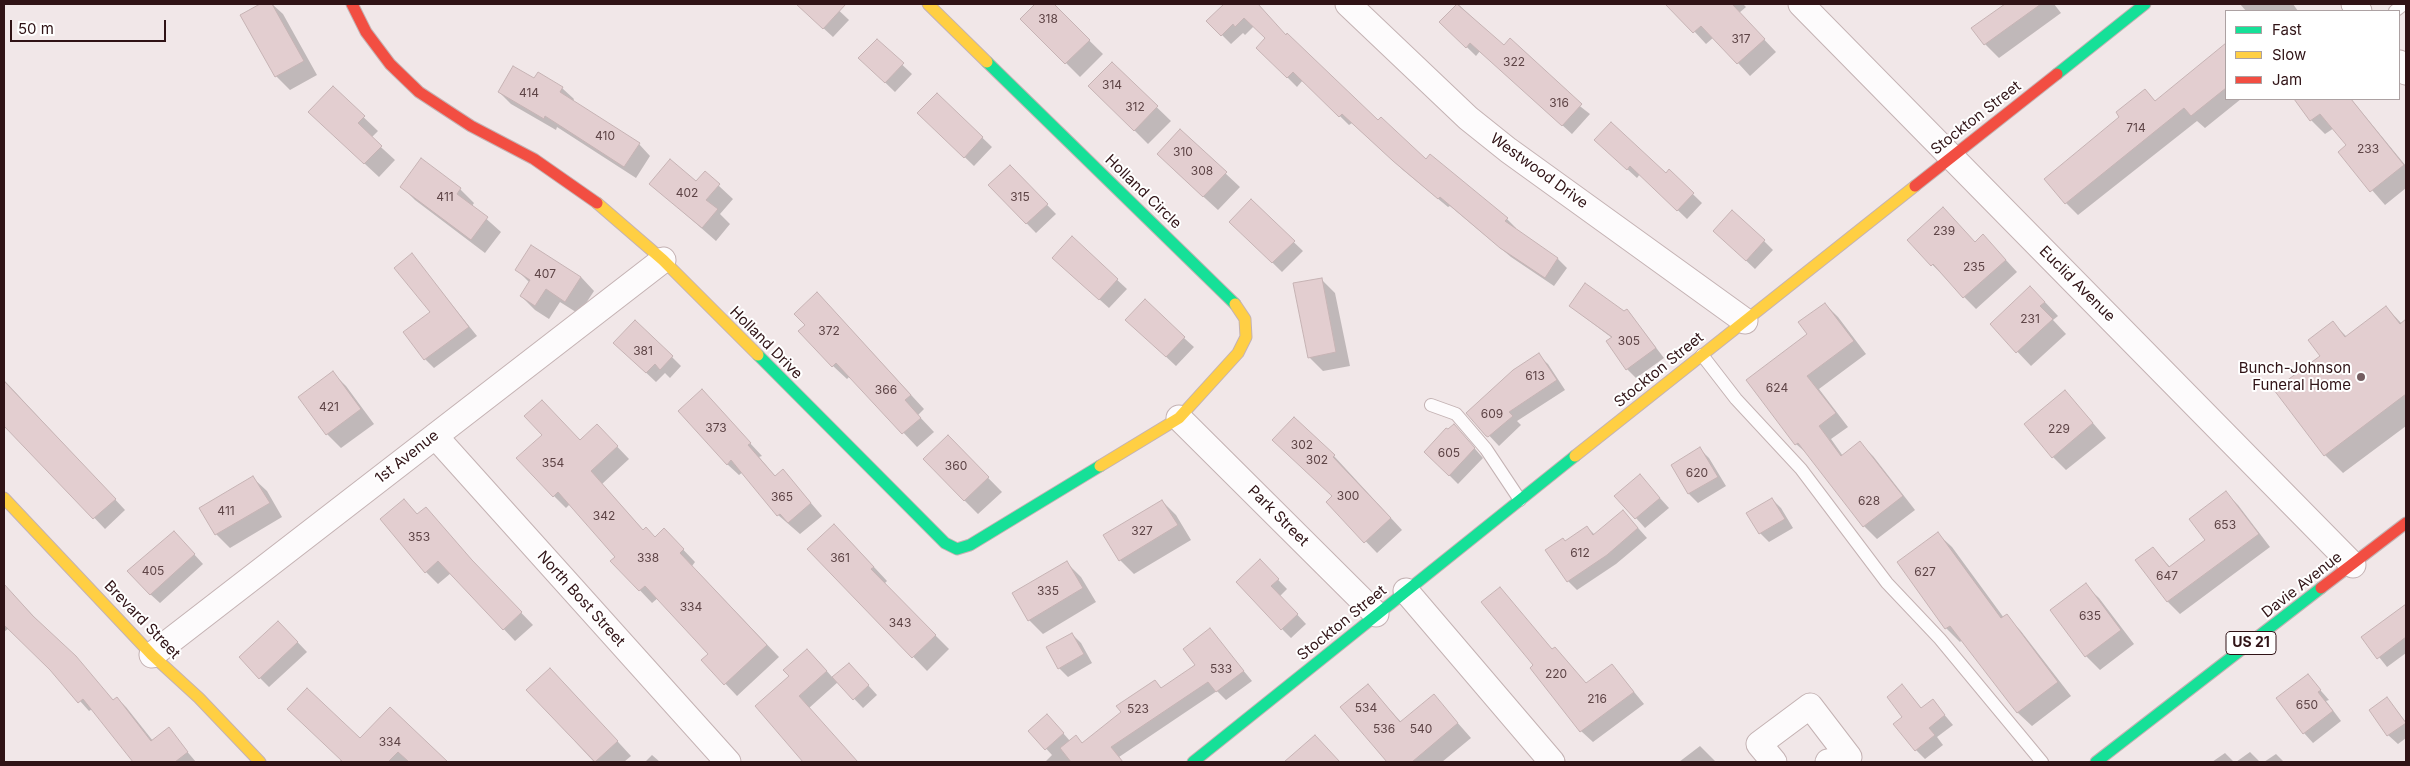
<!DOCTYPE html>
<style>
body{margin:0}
#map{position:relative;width:2410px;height:766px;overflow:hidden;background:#f1e7e8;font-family:Inter,sans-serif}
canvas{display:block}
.frame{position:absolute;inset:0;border:5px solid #301316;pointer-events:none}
.legend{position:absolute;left:2225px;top:10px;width:175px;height:90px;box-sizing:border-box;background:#fff;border:1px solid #aca1a2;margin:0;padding:6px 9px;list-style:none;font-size:15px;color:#301316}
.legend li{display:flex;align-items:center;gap:10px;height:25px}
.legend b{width:25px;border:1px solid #aca1a2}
.scale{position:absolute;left:10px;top:20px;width:156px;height:22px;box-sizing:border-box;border:2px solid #301316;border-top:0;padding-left:6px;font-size:15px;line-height:18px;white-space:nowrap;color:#301316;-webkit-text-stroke:4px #fff;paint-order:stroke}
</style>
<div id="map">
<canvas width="2410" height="766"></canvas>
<div class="frame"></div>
<ul class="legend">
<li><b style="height:6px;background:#16e098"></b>Fast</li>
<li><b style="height:6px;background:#ffcf43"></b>Slow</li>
<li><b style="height:6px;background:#f24e42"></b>Jam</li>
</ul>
<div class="scale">50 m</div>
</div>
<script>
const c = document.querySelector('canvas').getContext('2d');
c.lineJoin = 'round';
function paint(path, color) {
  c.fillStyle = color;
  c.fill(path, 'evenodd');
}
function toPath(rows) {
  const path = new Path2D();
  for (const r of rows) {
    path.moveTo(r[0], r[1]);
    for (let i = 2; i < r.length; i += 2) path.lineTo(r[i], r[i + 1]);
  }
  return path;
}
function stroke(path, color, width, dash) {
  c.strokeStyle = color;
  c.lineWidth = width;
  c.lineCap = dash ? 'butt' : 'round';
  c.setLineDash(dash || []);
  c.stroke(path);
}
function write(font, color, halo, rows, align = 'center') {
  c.font = font + ' Inter,sans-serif';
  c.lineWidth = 4;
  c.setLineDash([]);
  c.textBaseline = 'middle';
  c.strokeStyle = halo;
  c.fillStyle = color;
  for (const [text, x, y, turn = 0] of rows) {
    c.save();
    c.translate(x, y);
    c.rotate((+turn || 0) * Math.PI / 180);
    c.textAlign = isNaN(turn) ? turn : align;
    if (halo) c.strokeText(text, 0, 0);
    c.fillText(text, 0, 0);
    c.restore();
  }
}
paint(toPath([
 [263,4,272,4,283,14,317,75,290,90,276,76,242,15],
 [797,4,832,4,849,20,833,37],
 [1037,4,1052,4,1103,54,1080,77,1022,19],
 [1226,4,1256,4,1286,36,1379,122,1426,161,1507,219,1516,228,1515,230,1558,259,1567,268,1554,286,1511,257,1450,206,1448,207,1403,170,1352,123,1349,125,1303,80,1297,87,1267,57,1267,38,1254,26,1245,35,1243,33,1231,44,1208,21],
 [1458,4,1504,47,1590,114,1572,134,1480,51,1476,56,1441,22],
 [1669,4,1743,4,1746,7,1739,13,1776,52,1750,76,1714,37,1706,44],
 [2002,4,2054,4,2061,13,1999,58,1985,44,2004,6],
 [2240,4,2293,4,2298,11,2246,11],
 [877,41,912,74,895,92,869,67],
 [2220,50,2226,57,2226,99,2241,99,2205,128,2197,121,2078,215,2066,203,2121,117,2145,91,2156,102],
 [1112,64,1171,121,1148,144,1090,86],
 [535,79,562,88,574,99,573,101,639,144,650,156,636,178,557,127,556,130,511,104,499,92],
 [333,88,378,131,371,138,395,160,379,177,324,126],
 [937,94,992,147,974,166,928,122],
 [2296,99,2351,99,2406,166,2406,188,2385,205,2339,152,2348,145,2334,128,2325,134,2311,120],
 [1180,131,1240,187,1218,210,1172,168],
 [1605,149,1666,174,1669,171,1702,203,1687,219,1640,174,1637,178],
 [1010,167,1056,214,1036,233,990,186],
 [705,173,733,199,720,214,730,224,716,241,651,184,696,183],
 [401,186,460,189,474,203,472,206,501,232,485,253,415,200],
 [1251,201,1303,251,1282,272,1231,222],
 [1072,238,1127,289,1109,308,1063,267],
 [1724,240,1764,241,1773,250,1755,269],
 [1908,240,1975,243,1994,247,2017,272,1976,309],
 [412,255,477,336,434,368,425,359,432,312],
 [516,269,581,277,594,291,579,314,560,302,549,319,535,310,521,296,530,283],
 [1321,279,1335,293,1350,366,1323,371,1309,357],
 [2044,301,2058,316,2053,320,2066,334,2031,366,1991,324],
 [1825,304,1838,317,1866,354,1819,389,1848,427,1831,439,1843,456,1860,443,1873,456,1915,510,1877,539,1864,526,1810,456,1796,444,1809,335],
 [1570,306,1624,313,1627,310,1664,358,1636,378,1627,369,1612,338],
 [2386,307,2402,324,2406,321,2406,426,2343,473,2325,455,2276,391,2322,356,2333,323,2347,337],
 [831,308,924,409,918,415,934,432,917,447,850,376,847,379,833,366],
 [1136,329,1184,338,1194,347,1176,366],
 [624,352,672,357,681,366,670,378,665,373,656,382],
 [1538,355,1548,364,1565,390,1517,421,1521,425,1499,446,1468,413],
 [333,373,346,386,374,424,341,448,327,434,300,397],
 [4,380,125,510,105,529,4,423],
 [2065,391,2106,438,2066,470,2053,457],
 [713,403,762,456,759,457,776,477,794,483,822,516,800,534,778,515,743,472,739,475,727,464],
 [1463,435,1483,458,1458,484,1435,461],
 [948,437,1002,492,978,514,964,500],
 [609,438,629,459,602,484,644,531,655,539,676,542,695,562,692,566,779,657,737,696,703,660,710,654,658,598,652,603,612,561,617,557,570,504,566,508,554,496,580,442],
 [1700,449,1709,458,1726,486,1698,503,1689,494,1672,465],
 [1286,451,1334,456,1402,530,1377,553,1328,502,1334,496],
 [1640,476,1669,508,1645,528,1616,496],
 [253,478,267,491,282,517,230,548,216,534],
 [2226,493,2238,505,2270,547,2180,614,2168,602,2137,560,2153,548,2170,567,2207,540],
 [1772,499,1781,508,1793,528,1769,542,1760,533],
 [404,500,418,515,426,508,484,574,533,625,515,641,451,573,438,584,426,572],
 [1162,501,1176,515,1191,540,1134,574,1120,560],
 [1623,511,1647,538,1616,564,1577,590,1568,581,1565,542,1587,527,1595,535],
 [1938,534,1952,547,2004,618,2006,616,2020,630,2071,696,2032,726,2018,713,1962,640,1960,642,1946,628],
 [848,539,887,581,884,584,949,649,927,671,809,549],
 [183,542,203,564,160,603,150,594],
 [1260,561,1287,589,1280,596,1306,624,1291,638,1282,629],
 [1067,563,1081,577,1096,602,1043,634,1029,620],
 [4,585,114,701,117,698,126,707,153,741,168,729,196,762,134,762,92,709,89,711,53,671,9,628,4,632],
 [2085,585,2099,598,2134,644,2100,670,2086,656],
 [2406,604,2406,653,2387,667,2363,637],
 [1210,630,1252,681,1226,700,1217,691,1119,757,1123,762,1045,762,1052,755,1030,731,1056,725,1070,741,1076,737,1083,744,1122,713,1154,681,1162,689,1197,665],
 [287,631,307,652,269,687,260,678],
 [1072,634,1081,643,1092,663,1068,677,1059,668],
 [1553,650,1587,684,1612,665,1644,704,1593,742,1581,731],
 [818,661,833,678,849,664,877,695,863,708,838,682,809,708,857,762,806,762,757,706],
 [2308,676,2329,700,2326,701,2341,721,2313,743,2304,733],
 [564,683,631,756,624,762,594,762,528,690],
 [1368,686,1402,723,1434,696,1471,738,1442,762,1389,762,1342,707],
 [1902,686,1922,709,1933,701,1953,725,1937,737,1943,745,1925,759,1916,750],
 [2387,699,2406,722,2406,738,2398,744,2388,735],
 [390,709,446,762,339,762],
 [1315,736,1339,762,1286,762],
 [1700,746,1716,762,1679,762],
 [2250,752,2260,762,2236,762],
 [2225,753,2234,762,2212,762],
 [2276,754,2284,762,2264,762],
 [652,755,660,762,645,762]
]), '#0003');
const building = toPath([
 [260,4,272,4,304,61,275,77,240,15,260,4],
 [796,4,846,4,823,29,796,4],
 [1035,4,1054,4,1090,40,1065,64,1020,19,1035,4],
 [1224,4,1258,4,1286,35,1287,33,1378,120,1381,117,1426,159,1430,154,1508,218,1505,221,1558,258,1545,278,1500,248,1440,197,1438,199,1393,161,1342,114,1339,117,1293,72,1287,78,1256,48,1265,38,1244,18,1235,27,1233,24,1221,36,1206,21,1224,4],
 [1457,4,1504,45,1510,38,1582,104,1562,126,1470,43,1466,48,1439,22,1457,4],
 [1665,4,1732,4,1765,39,1737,64,1701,26,1693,33,1665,4],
 [2005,4,2041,4,1984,45,1971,28,2005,4],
 [877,39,904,63,885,83,858,58,877,39],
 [2226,43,2226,88,2191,116,2184,108,2065,204,2044,179,2119,117,2116,112,2145,89,2155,101,2226,43],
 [1112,62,1158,106,1134,131,1088,86,1112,62],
 [513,66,534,78,538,72,563,87,560,92,640,143,624,167,545,116,544,119,498,92,513,66],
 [333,86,365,116,358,123,382,146,364,164,308,112,333,86],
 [937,93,983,137,964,158,917,113,937,93],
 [2294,99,2351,99,2404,165,2370,192,2338,152,2346,145,2320,114,2310,121,2294,99],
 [1611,122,1666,173,1669,169,1694,193,1677,211,1630,166,1627,170,1594,140,1611,122],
 [1180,129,1227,172,1203,197,1157,154,1180,129],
 [421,158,461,188,457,194,488,217,471,240,400,187,421,158],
 [670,159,696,181,705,171,720,184,706,200,718,209,702,228,649,184,670,159],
 [1010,165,1048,204,1026,224,988,185,1010,165],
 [1251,199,1295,241,1272,263,1229,222,1251,199],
 [1943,207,1975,242,1983,234,2006,260,1963,298,1933,264,1931,266,1907,240,1943,207],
 [1732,210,1765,240,1746,261,1713,231,1732,210],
 [1072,236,1118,279,1099,300,1052,258,1072,236],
 [531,245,581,277,565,302,546,289,535,306,520,296,530,280,515,270,531,245],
 [412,253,469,327,424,360,403,332,430,312,394,268,412,253],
 [1322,278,1336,352,1308,358,1293,283,1322,278],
 [1585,283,1624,311,1627,309,1656,348,1626,370,1606,341,1612,337,1569,306,1585,283],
 [2030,286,2045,302,2040,306,2053,319,2016,353,1990,324,2030,286],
 [817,292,911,395,905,400,921,418,902,434,836,363,832,367,798,331,805,325,794,314,817,292],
 [1145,299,1185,337,1166,357,1125,320,1145,299],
 [1825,303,1854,341,1807,376,1836,413,1819,426,1841,456,1860,441,1903,496,1863,527,1798,443,1795,445,1746,380,1807,334,1798,322,1825,303],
 [2386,306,2400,324,2406,319,2406,394,2324,456,2274,390,2320,356,2308,340,2333,321,2345,337,2386,306],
 [635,320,673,356,660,370,655,364,646,373,613,343,635,320],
 [1539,353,1557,380,1509,412,1513,416,1488,437,1486,436,1466,413,1513,370,1539,353],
 [333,371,361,409,326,435,298,397,333,371],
 [4,381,116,499,93,519,4,426,4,381],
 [702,389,751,443,748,445,775,476,783,469,811,503,788,523,780,514,777,516,731,460,727,465,678,411,702,389],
 [2065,390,2093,423,2052,458,2024,424,2065,390],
 [542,400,580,440,597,424,618,446,591,471,643,530,646,527,655,537,664,528,684,549,680,553,767,645,724,685,701,660,708,654,645,586,639,591,610,561,615,557,558,492,553,497,516,458,542,435,524,416,542,400],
 [1294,417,1335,455,1333,457,1391,518,1364,543,1326,502,1332,496,1272,440,1294,417],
 [1454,424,1475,448,1449,476,1424,452,1446,428,1448,429,1454,424],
 [948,435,989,477,964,501,923,459,948,435],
 [1700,447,1718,477,1688,494,1671,465,1700,447],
 [1640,474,1660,498,1635,519,1614,496,1640,474],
 [253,476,270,503,215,535,199,508,253,476],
 [2226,491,2259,534,2167,602,2135,560,2153,547,2169,567,2205,540,2189,519,2226,491],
 [1772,498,1785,519,1759,534,1746,513,1772,498],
 [404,499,417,514,426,507,472,560,522,612,503,630,438,561,425,573,380,519,404,499],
 [1162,500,1178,525,1119,561,1103,535,1162,500],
 [1623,510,1638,528,1607,555,1567,582,1545,550,1563,538,1565,541,1587,526,1593,535,1623,510],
 [834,524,874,567,871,569,936,635,912,658,807,549,834,524],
 [174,531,195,554,150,595,127,571,174,531],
 [1938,532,2001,618,2007,614,2058,682,2017,713,1950,626,1945,629,1897,562,1938,532],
 [1260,559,1279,579,1271,586,1298,614,1281,630,1236,582,1260,559],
 [1067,561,1083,588,1028,621,1012,593,1067,561],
 [2086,583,2121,630,2085,657,2050,610,2086,583],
 [4,584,33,616,76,656,113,700,117,697,151,741,169,727,188,752,175,762,133,762,83,699,78,703,50,670,4,625,4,584],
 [1500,587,1552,649,1555,647,1586,683,1612,664,1634,692,1580,732,1530,668,1533,665,1481,602,1500,587],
 [2406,604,2406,637,2377,659,2361,637,2406,604],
 [278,621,298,642,259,679,239,657,278,621],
 [1210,628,1244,671,1216,692,1208,682,1111,747,1123,762,1071,762,1060,748,1076,735,1082,743,1121,712,1116,706,1155,680,1161,688,1195,665,1183,649,1210,628],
 [1072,633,1084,654,1058,669,1046,647,1072,633],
 [807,649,827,671,799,696,858,762,803,762,755,706,789,676,783,670,807,649],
 [849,663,869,685,853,700,832,677,849,663],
 [550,668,618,741,595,762,526,690,550,668],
 [2308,674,2321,690,2318,692,2333,711,2303,734,2276,698,2308,674],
 [1368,684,1400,722,1434,694,1458,723,1412,762,1387,762,1340,707,1368,684],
 [1902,684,1921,708,1933,699,1945,715,1929,728,1935,735,1915,751,1893,724,1902,717,1887,697,1902,684],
 [307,688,360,738,390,707,448,762,409,762,398,752,388,762,343,762,287,709,307,688],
 [2387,697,2406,723,2387,736,2369,710,2387,697],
 [1047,714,1064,733,1045,750,1028,731,1047,714],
 [1315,735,1340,762,1284,762,1315,735]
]);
paint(building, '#e3ced0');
stroke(building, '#c6b3b4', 1);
const lane = toPath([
 [2395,11,2404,4],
 [1702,355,1736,399,1801,469,1887,583,1940,639,2042,762],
 [1431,405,1456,414,1486,449,1520,500]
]);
const street = toPath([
 [1348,4,1468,118,1508,150,1745,321],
 [1801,4,2353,565],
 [2354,4,2359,11],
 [2399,63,2406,72],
 [1179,418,1376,614],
 [435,436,728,762],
 [1406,591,1552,762],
 [152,655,663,260],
 [1774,762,1759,744,1810,706,1849,757,1828,762]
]);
const fast = toPath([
 [987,62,1235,304],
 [2057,74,2145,4],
 [758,355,945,543,957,549,970,545,1100,466],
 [1193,762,1575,456],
 [2096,762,2321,588]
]);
const slow = toPath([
 [928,4,987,62],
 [597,203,663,260,758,355],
 [1575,456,1915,186],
 [1100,466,1179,418,1238,353,1246,337,1245,319,1235,304],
 [4,498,152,655,199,698,260,762]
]);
const jam = toPath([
 [352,4,366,32,390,64,419,92,471,126,534,159,597,203],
 [1915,186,2057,74],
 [2321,588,2406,523]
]);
stroke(lane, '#c4b2b3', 14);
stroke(street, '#c4b2b3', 27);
stroke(fast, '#c4b2b3', 13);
stroke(slow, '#c4b2b3', 13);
stroke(jam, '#c4b2b3', 13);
stroke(lane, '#fdfbfc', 12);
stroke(street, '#fdfbfc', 25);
stroke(fast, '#16e098', 11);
stroke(slow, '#ffcf43', 11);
stroke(jam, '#f24e42', 11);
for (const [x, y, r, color] of [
 [2361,377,5,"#745d60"]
]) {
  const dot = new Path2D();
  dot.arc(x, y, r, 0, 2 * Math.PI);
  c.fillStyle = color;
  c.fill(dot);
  stroke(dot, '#fff', 2);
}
write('12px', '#5e4446', null, [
 ["318",1048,19],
 ["317",1741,39],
 ["322",1514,62],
 ["314",1112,85],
 ["414",529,93],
 ["316",1559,103],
 ["312",1135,107],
 ["714",2136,128],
 ["410",605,136],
 ["233",2368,149],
 ["310",1183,152],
 ["308",1202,171],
 ["402",687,193],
 ["411",445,197],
 ["315",1020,197],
 ["239",1944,231],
 ["235",1974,267],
 ["407",545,274],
 ["231",2030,319],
 ["372",829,331],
 ["305",1629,341],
 ["381",643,351],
 ["613",1535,376],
 ["624",1777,388],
 ["366",886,390],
 ["421",329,407],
 ["609",1492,414],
 ["373",716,428],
 ["229",2059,429],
 ["302",1302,445],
 ["605",1449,453],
 ["302",1317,460],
 ["354",553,463],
 ["360",956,466],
 ["620",1697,473],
 ["300",1348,496],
 ["365",782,497],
 ["628",1869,501],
 ["411",226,511],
 ["342",604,516],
 ["653",2225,525],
 ["327",1142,531],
 ["353",419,537],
 ["612",1580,553],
 ["338",648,558],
 ["361",840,558],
 ["405",153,571],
 ["627",1925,572],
 ["647",2167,576],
 ["335",1048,591],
 ["334",691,607],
 ["635",2090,616],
 ["343",900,623],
 ["533",1221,669],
 ["220",1556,674],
 ["216",1597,699],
 ["650",2307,705],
 ["534",1366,708],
 ["523",1138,709],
 ["536",1384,729],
 ["540",1421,729],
 ["334",390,742]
]);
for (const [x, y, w] of [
 [2251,643,50]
]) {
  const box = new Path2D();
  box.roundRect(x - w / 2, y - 11.5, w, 23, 4);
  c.fillStyle = '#fff';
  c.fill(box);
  stroke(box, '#301316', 1);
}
write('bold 14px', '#301316', null, [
 ["US 21",2251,643]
]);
write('15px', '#301316', '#fff', [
 ["Stockton Street",1976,118,-38],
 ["Westwood Drive",1539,171,36],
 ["Holland Circle",1143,192,44],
 ["Euclid Avenue",2077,284,45],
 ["Holland Drive",766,343,45],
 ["Stockton Street",1659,370,-39],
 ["1st Avenue",407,457,-38],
 ["Park Street",1278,516,45],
 ["Davie Avenue",2302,585,-38],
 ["North Bost Street",581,599,48],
 ["Brevard Street",142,620,46],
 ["Stockton Street",1342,623,-39]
]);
write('15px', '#301316', '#fff', [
 ["Bunch-Johnson",2351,368],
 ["Funeral Home",2351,385]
], 'right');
</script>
